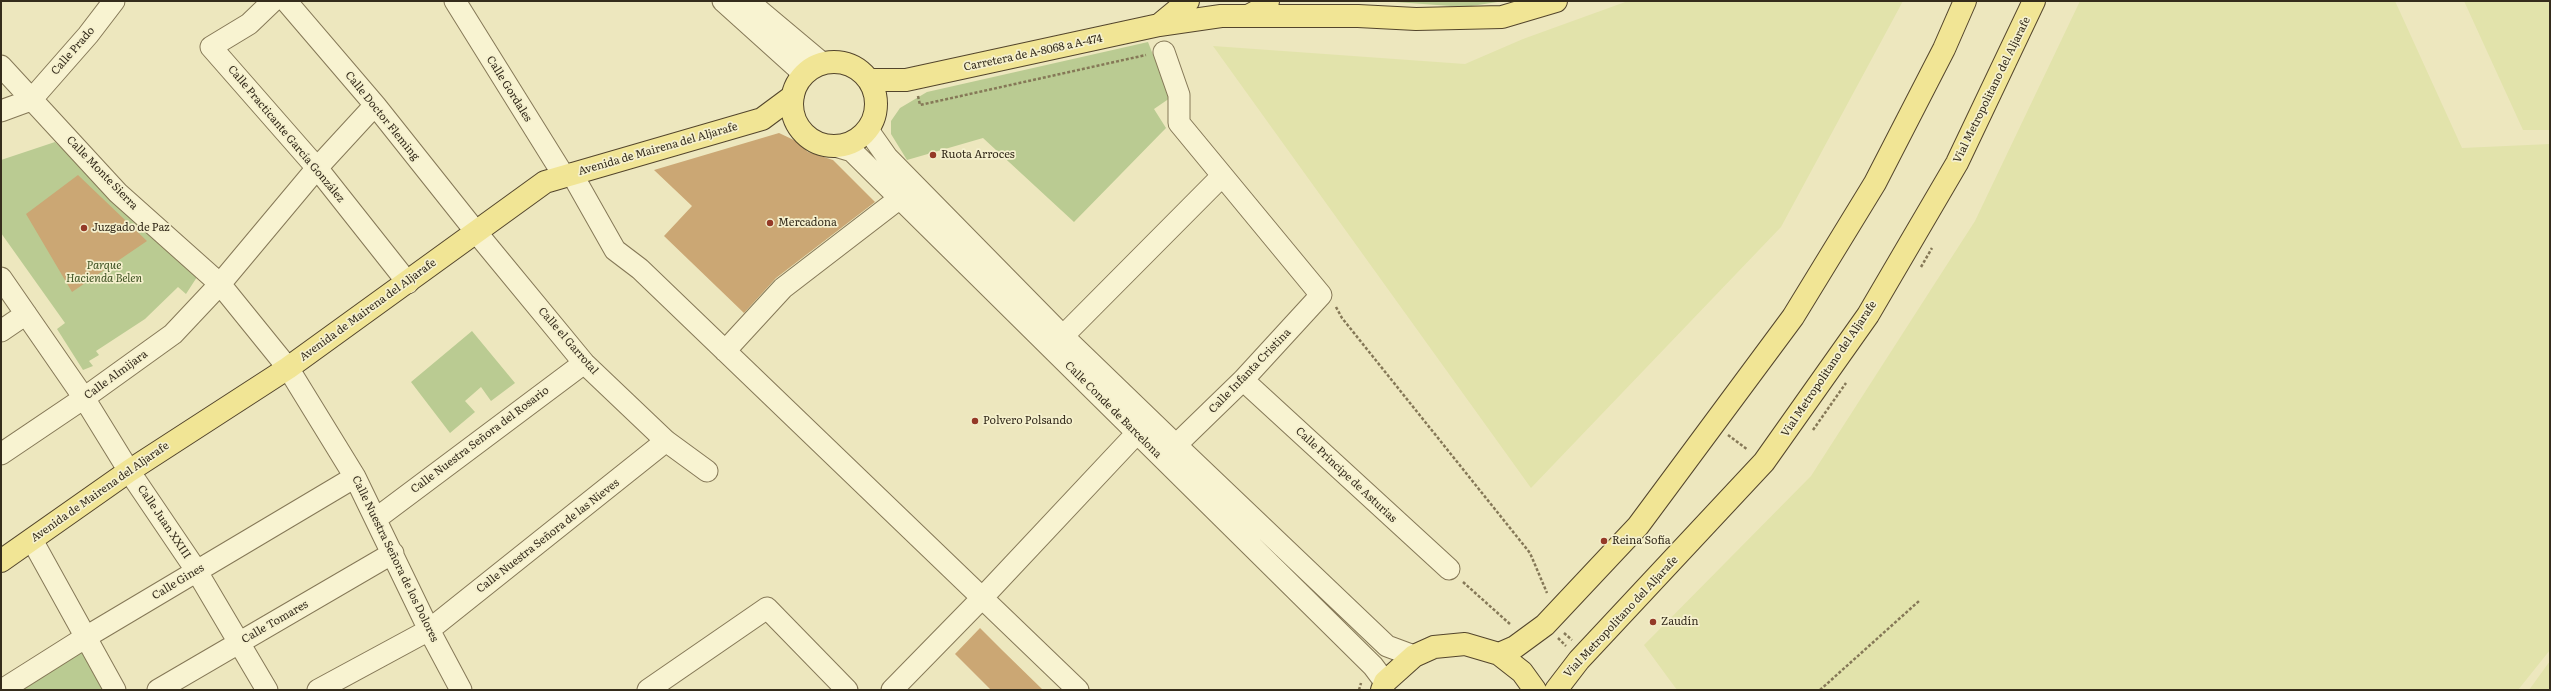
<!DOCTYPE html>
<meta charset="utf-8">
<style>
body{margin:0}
#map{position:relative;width:2551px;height:691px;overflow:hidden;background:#ede7be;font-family:Literata,serif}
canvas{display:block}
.frame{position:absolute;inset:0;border:2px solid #352c1c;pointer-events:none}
</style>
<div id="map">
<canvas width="2551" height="691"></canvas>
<div class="frame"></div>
</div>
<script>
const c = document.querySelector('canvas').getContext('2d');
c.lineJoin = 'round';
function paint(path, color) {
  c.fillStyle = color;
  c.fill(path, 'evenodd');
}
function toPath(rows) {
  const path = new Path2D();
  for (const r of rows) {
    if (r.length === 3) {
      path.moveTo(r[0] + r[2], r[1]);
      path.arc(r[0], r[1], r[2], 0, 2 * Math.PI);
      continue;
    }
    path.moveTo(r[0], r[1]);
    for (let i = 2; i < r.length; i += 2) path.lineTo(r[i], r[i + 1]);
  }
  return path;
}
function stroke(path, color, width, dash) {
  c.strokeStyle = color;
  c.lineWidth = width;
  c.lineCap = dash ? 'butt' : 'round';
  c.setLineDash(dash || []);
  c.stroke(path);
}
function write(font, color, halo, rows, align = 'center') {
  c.font = font + ' Literata,serif';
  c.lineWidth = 3.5;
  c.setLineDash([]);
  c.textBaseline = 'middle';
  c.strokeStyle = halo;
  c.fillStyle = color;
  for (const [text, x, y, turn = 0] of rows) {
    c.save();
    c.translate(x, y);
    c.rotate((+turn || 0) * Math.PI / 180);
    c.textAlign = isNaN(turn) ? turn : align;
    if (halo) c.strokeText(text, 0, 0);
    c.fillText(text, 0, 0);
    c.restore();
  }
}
paint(toPath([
 [1628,1,1903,1,1781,227,1531,488,1213,46,1465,64,1523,39],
 [2080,1,2395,1,2462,148,2550,144,2550,650,2518,690,1677,690,1644,645,1811,476,1975,221],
 [2464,1,2550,1,2550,130,2523,130],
 [2550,661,2550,690,2529,690]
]), '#e2e3ab');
paint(toPath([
 [1381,1,1504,1,1465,7],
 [1148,42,1170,98,1154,109,1166,128,1074,222,983,138,907,160,891,134,891,121,900,108,927,92],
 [55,142,197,277,186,294,178,287,145,319,96,351,99,355,89,361,93,366,83,370,57,329,65,323,1,233,1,160],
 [472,331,515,383,491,401,481,387,465,401,475,412,450,433,411,382],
 [86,637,115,690,8,690]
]), '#bacb92');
paint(toPath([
 [779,133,796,141,808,152,833,160,875,202,776,278,744,313,664,236,692,206,654,170],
 [78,175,147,241,72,292,26,214],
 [980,628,1002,650,1043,690,991,690,955,654]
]), '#cba774');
const minor = toPath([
 [273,1,249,24,211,47,317,168,408,283],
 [286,1,375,105,476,232,584,363,666,441,707,471],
 [455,1,564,176],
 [723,1,804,74],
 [748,1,822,63],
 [1164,52,1179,95,1179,123,1321,295,1243,380,1176,445],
 [1,66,118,193,220,284,288,368,355,477,429,630,461,690],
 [1,111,31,100,88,35,114,1],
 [868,130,887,157,1063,336,1176,445,1387,646,1414,656],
 [835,146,852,151,1373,666,1385,682],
 [572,174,615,250,640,269,1078,690],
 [1,278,84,398,129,471,196,570,267,690],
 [1,331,26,314],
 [1063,336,1222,176],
 [725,351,783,288,900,198],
 [1243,380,1449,569],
 [1,454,84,398,173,334,220,284,317,168,375,105],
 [377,518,584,363],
 [32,540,115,690],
 [2,690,86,637,355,477],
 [158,690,393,553],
 [318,690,429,630,666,441],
 [648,690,767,608,847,690],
 [892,690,983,597,1137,433]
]);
const major = toPath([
 [1250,16,1358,16,1416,19,1502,17,1556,1],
 [1159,25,1188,1],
 [834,104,42],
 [869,80,906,80,1159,25,1221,16,1248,16,1267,6,1268,1],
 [1,561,129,471,288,368,545,182,762,119,793,96],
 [1499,654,1515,647,1545,625,1638,526,1793,317,1875,183,1944,49,1965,1],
 [1382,690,1385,682,1414,656,1434,647,1465,644,1499,654,1522,672,1535,690],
 [1556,690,1579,660,1764,462,1868,315,1957,163,2034,1]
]);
stroke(minor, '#857857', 23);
stroke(major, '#53452c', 24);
stroke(toPath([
 [918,96,920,105,1146,55],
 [1921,267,1932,248],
 [1336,307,1342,318,1530,553,1547,593],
 [1813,430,1846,383],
 [1728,435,1748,450],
 [1463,582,1511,625],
 [1564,633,1572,640],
 [1558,638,1566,646],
 [1359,690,1361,683],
 [1820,690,1919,601]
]), '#857857', 2.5, [3, 2]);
stroke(minor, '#f8f3d1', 21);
stroke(major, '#f1e595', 22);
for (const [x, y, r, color] of [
 [933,155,4,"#943927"],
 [770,223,4,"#943927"],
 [84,228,4,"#943927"],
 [975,421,4,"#943927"],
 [1604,541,4,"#943927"],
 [1653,622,4,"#943927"]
]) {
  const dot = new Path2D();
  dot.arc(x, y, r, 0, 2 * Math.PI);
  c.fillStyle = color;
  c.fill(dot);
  stroke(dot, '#f5f0cd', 1.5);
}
write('11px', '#352c1c', '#f5f0cd', [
 ["Calle Prado",73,51,-49],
 ["Carretera de A-8068 a A-474",1033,53,-12],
 ["Calle Gordales",509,89,58],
 ["Vial Metropolitano del Aljarafe",1992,90,-64],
 ["Calle Doctor Fleming",382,116,51],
 ["Calle Practicante García González",286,134,50],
 ["Avenida de Mairena del Aljarafe",658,149,-16],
 ["Calle Monte Sierra",102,173,46],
 ["Avenida de Mairena del Aljarafe",368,310,-36],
 ["Calle el Garrotal",568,341,49],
 ["Vial Metropolitano del Aljarafe",1829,369,-56],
 ["Calle Infanta Cristina",1250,371,-46],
 ["Calle Almijara",116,375,-36],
 ["Calle Conde de Barcelona",1113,410,45],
 ["Calle Nuestra Señora del Rosario",480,440,-37],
 ["Calle Príncipe de Asturias",1346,475,43],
 ["Avenida de Mairena del Aljarafe",100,492,-35],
 ["Calle Juan XXIII",164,522,56],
 ["Calle Nuestra Señora de las Nieves",548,536,-38],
 ["Calle Nuestra Señora de los Dolores",395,559,64],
 ["Calle Gines",178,582,-31],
 ["Vial Metropolitano del Aljarafe",1621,617,-47],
 ["Calle Tomares",275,622,-30]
]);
write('11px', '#352c1c', '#f5f0cd', [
 ["Ruota Arroces",941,155],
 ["Mercadona",778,223],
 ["Juzgado de Paz",92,228],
 ["Polvero Polsando",983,421],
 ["Reina Sofía",1612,541],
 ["Zaudín",1661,622]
], 'left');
write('italic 11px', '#3d5122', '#f5f0cd', [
 ["Parque",104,266],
 ["Hacienda Belen",104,279]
]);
</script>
